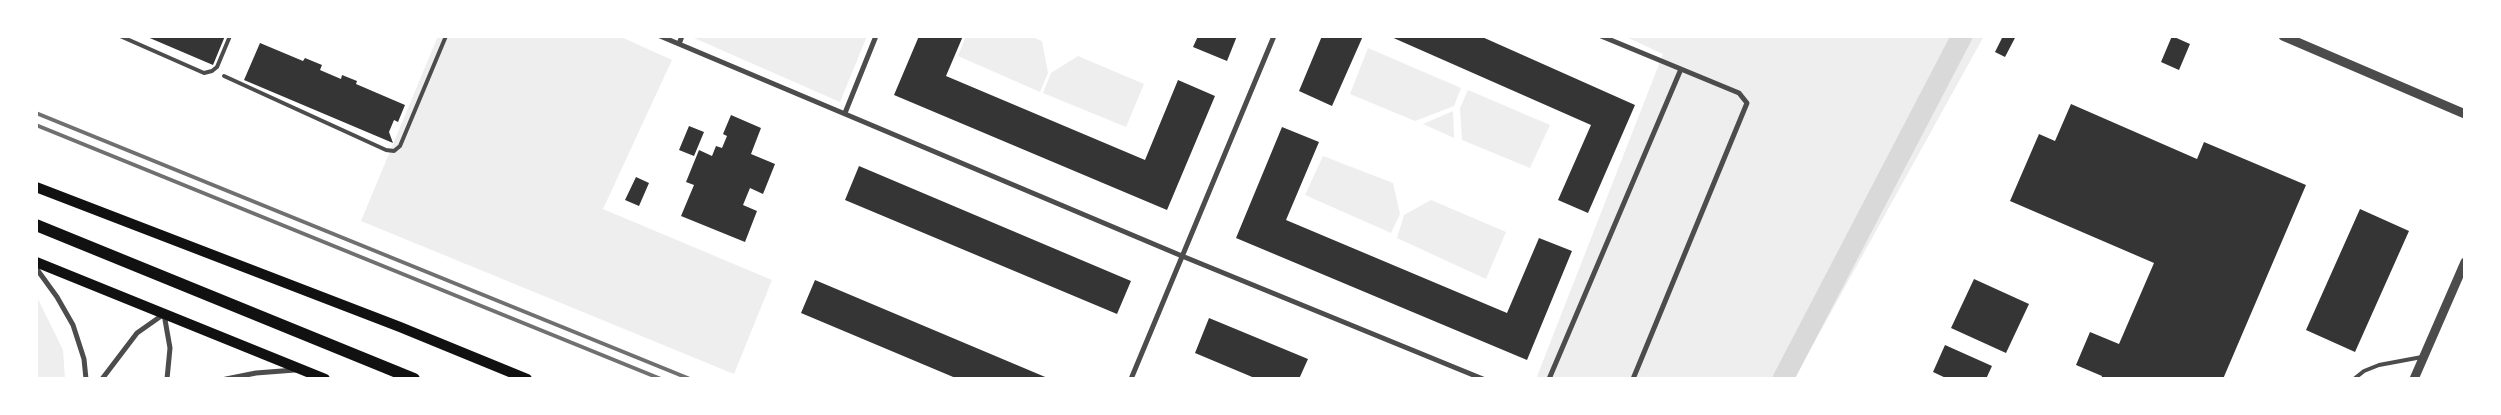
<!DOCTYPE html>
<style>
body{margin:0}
#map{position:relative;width:2501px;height:415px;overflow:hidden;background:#fff;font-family:"Source Serif 4",serif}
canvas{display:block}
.frame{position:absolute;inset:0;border:38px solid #fff;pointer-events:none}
</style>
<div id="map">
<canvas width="2501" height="415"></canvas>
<div class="frame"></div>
</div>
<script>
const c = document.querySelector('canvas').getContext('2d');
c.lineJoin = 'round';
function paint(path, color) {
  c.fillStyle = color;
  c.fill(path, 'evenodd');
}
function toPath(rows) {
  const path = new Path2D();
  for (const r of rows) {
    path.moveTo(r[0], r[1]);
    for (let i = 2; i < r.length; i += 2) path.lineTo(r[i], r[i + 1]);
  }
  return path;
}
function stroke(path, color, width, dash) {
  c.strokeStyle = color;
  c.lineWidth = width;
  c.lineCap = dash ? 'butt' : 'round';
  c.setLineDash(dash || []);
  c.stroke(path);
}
paint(toPath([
 [438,36,619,36,672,60,603,209,772,280,734,374,361,221],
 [695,36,867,36,840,102,694,38],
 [966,36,1030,36,1042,41,1048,73,1040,92,958,56],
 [1624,36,1984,36,1794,379,1536,379,1663,54],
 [1368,48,1461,88,1454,106,1415,121,1350,94],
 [1078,56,1144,84,1126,127,1043,93,1051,73],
 [1468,90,1550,125,1530,168,1462,140,1460,108],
 [1453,111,1454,138,1423,124],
 [1323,156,1393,183,1400,214,1391,233,1305,195],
 [1431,200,1506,232,1486,279,1397,238,1404,215],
 [36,295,63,350,65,379,36,379]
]), '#eee');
stroke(toPath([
 [1783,379,1962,36]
]), '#d9d9d9', 21);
paint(toPath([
 [145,36,225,36,213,65],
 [919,36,963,36,946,76,1145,160,1178,80,1215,96,1167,210,894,95],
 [1198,36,1237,36,1227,61,1193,47],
 [1322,36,1363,36,1332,106,1299,91],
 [1389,36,1480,36,1635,105,1588,213,1558,200,1591,125],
 [2003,36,2016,36,2005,57,1995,52],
 [2172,36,2190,44,2179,70,2161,62],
 [260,43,303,61,305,58,322,65,320,70,341,79,342,75,357,81,356,84,405,105,398,122,394,120,389,132,393,143,244,80],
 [2071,104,2197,159,2204,142,2306,185,2223,379,2101,379,2102,376,2076,365,2090,332,2119,344,2154,263,2010,201,2039,134,2055,141],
 [731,115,761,128,751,154,775,164,763,194,750,188,743,205,757,211,745,242,681,216,694,185,686,182,699,150,712,156,716,146,722,148,727,136,723,134],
 [689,126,704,132,694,156,679,150],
 [1282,127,1319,142,1286,220,1507,313,1539,238,1572,251,1527,360,1236,238],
 [859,166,1131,281,1117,314,845,200],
 [636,177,649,183,639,206,625,200],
 [2360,209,2409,231,2355,352,2306,330],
 [1974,279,2029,304,2006,353,1951,328],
 [815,280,1050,379,958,379,801,313],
 [1209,318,1308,359,1299,379,1257,379,1195,353],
 [1945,345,1992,366,1986,379,1948,379,1933,372]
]), '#353535');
stroke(toPath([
 [120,36,204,73,212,71,217,67,230,36],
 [224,76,386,150,394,151,400,146,446,36],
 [2354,379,2364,371,2379,365,2422,357]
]), '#4c4c4c', 4);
stroke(toPath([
 [660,36,1182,256,1483,379],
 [1601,36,1739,93,1747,103,1633,379],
 [679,44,682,36],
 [845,113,876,36],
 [36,268,57,297,73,325,84,359,86,379],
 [102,379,137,333,164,314,170,348,167,379],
 [226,379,256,373,295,370],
 [1131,379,1274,36],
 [1549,379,1681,69]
]), '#4c4c4c', 5);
stroke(toPath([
 [2283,36,2465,114],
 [2414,379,2465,262]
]), '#4c4c4c', 9);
stroke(toPath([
 [36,187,400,327,527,379],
 [36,262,325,379]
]), '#111', 10);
stroke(toPath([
 [36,225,414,379]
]), '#111', 12);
stroke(toPath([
 [36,113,690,379],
 [36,125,661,379]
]), '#707070', 4);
</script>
